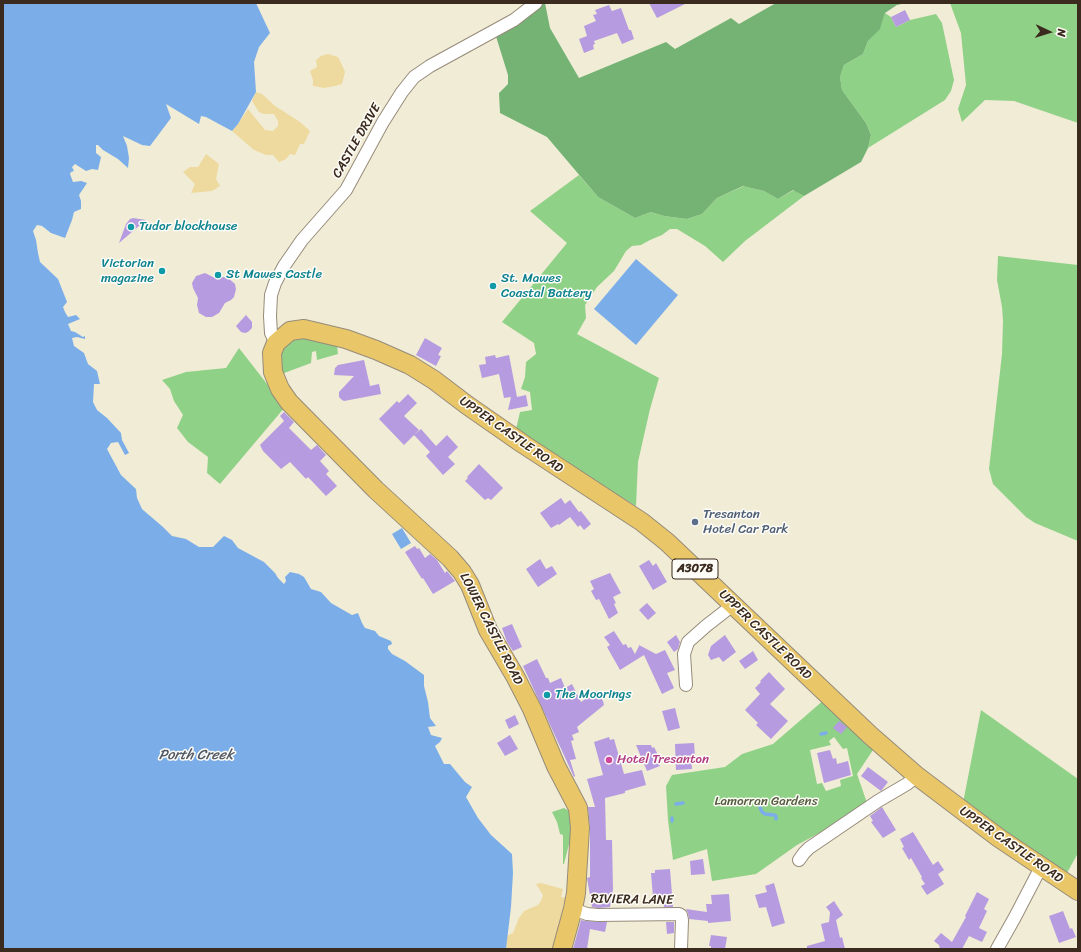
<!DOCTYPE html>
<style>
body{margin:0}
#map{position:relative;width:1081px;height:952px;overflow:hidden;background:#f1ecd6;font-family:Sriracha,sans-serif}
canvas{display:block}
.frame{position:absolute;inset:0;border:4px solid #3b2a1e;pointer-events:none}
.north{position:absolute;left:1029px;top:12px;width:40px;height:40px;-webkit-text-stroke:3px #fdfcf7;paint-order:stroke;rotate:94deg;font-size:11px;font-weight:700;line-height:16px;text-align:center;color:#3b2a1e}
.north::after{content:'';display:block;margin:auto;width:14px;height:18px;background:#3b2a1e;clip-path:polygon(50% 0,100% 100%,50% 72%,0 100%)}
</style>
<div id="map">
<canvas width="1081" height="952"></canvas>
<div class="frame"></div>
<div class="north">N</div>
</div>
<script>
const c = document.querySelector('canvas').getContext('2d');
c.lineJoin = 'round';
function paint(path, color) {
  c.fillStyle = color;
  c.fill(path, 'evenodd');
}
function toPath(rows) {
  const path = new Path2D();
  for (const r of rows) {
    path.moveTo(r[0], r[1]);
    for (let i = 2; i < r.length; i += 2) path.lineTo(r[i], r[i + 1]);
  }
  return path;
}
function stroke(path, color, width, dash) {
  c.strokeStyle = color;
  c.lineWidth = width;
  c.lineCap = dash ? 'butt' : 'round';
  c.setLineDash(dash || []);
  c.stroke(path);
}
function write(font, color, halo, rows, align = 'center') {
  c.font = font + ' Sriracha,sans-serif';
  c.lineWidth = 3;
  c.setLineDash([]);
  c.textBaseline = 'middle';
  c.strokeStyle = halo;
  c.fillStyle = color;
  for (const [text, x, y, turn = 0] of rows) {
    c.save();
    c.translate(x, y);
    c.rotate((+turn || 0) * Math.PI / 180);
    c.textAlign = isNaN(turn) ? turn : align;
    if (halo) c.strokeText(text, 0, 0);
    c.fillText(text, 0, 0);
    c.restore();
  }
}
paint(toPath([
 [950,3,1078,3,1078,123,1014,101,985,100,962,122,958,109,966,85,961,33],
 [885,13,891,17,896,27,910,20,936,14,942,23,954,80,951,91,945,100,868,148,871,135,866,123,842,90,840,77,844,65,863,54,868,41,880,28],
 [579,175,598,197,635,218,651,212,664,216,687,219,702,214,717,198,744,186,764,191,778,199,794,190,804,196,745,241,723,262,705,246,677,229,670,229,662,235,650,240,641,245,632,246,626,251,614,271,597,287,585,305,586,318,577,334,659,378,650,409,638,462,636,506,586,476,516,429,520,412,532,410,530,392,521,389,525,377,526,362,536,354,534,343,502,322,567,243,530,211],
 [998,256,1078,265,1078,541,1035,523,1026,517,993,484,989,469,1002,354,1003,321,1002,307,997,280],
 [299,335,337,346,338,354,317,360,316,351,312,352,311,363,279,375,279,349],
 [239,348,285,407,220,484,207,473,208,457,188,442,177,428,183,415,174,401,170,389,162,380,186,372,226,368],
 [825,699,875,747,857,774,867,803,823,831,797,845,756,874,712,881,707,849,673,860,668,820,666,786,672,775,725,767,742,754,773,744],
 [834,737,843,749,847,748,853,776,840,780,841,786,826,791,822,783,817,784,810,750,831,745,829,741],
 [981,710,1078,779,1078,853,1067,873,963,803],
 [564,808,569,811,571,827,570,840,564,864,563,864,563,835,560,834,557,822,552,812]
]), '#90d188');
paint(toPath([
 [536,3,545,3,550,28,579,78,666,42,675,49,731,18,739,24,776,3,906,3,897,5,885,13,880,29,868,41,863,54,844,65,840,77,842,90,866,123,871,135,868,148,861,162,804,196,793,190,778,199,764,191,743,186,717,198,702,214,687,219,664,216,651,212,635,218,598,197,547,137,500,113,499,93,508,84,508,75,494,30]
]), '#74b374');
paint(toPath([
 [328,54,338,57,342,65,345,72,342,84,335,86,324,88,313,86,313,80,310,71,317,67,316,60,321,56],
 [256,92,262,94,275,106,300,122,310,131,304,144,300,144,295,155,290,154,286,159,279,162,273,155,266,155,254,150,232,131,238,124,248,109,265,130,273,131,278,126,278,121,274,114,264,114,259,112,252,101],
 [206,154,219,164,216,179,220,186,212,191,191,193,195,184,183,172,190,167,198,167],
 [541,883,563,889,561,897,572,898,557,949,506,949,507,936,513,933,519,918,524,911,538,905,541,901,543,895,536,884]
]), '#eeda9e');
paint(toPath([
 [3,3,256,3,270,33,259,47,254,62,256,92,238,124,232,131,206,117,201,116,199,124,166,104,171,118,150,146,142,145,123,136,127,146,129,158,128,168,118,159,103,150,98,145,96,145,96,153,101,157,98,170,92,169,86,171,75,164,72,167,74,171,71,172,70,174,73,182,81,181,87,183,79,195,81,201,81,209,74,212,72,220,65,238,51,233,42,226,37,225,33,231,36,240,38,253,40,262,58,279,67,302,63,307,65,312,68,317,76,315,80,319,68,324,71,331,75,332,83,337,85,336,85,339,77,337,72,338,74,346,84,353,88,364,97,371,100,384,94,384,93,402,97,410,107,418,121,433,122,440,129,453,125,455,118,442,111,443,107,449,121,475,136,489,137,498,142,509,163,527,172,536,186,539,199,547,213,547,224,536,232,540,238,548,264,562,275,573,278,578,284,584,286,581,285,577,290,572,299,574,304,577,311,589,321,592,331,603,352,615,358,613,362,623,365,628,375,631,379,636,391,641,392,644,388,646,388,649,392,654,405,661,424,675,424,686,428,702,430,718,436,726,428,727,431,735,442,738,440,742,435,746,444,764,450,764,465,782,472,787,466,797,478,818,491,835,512,854,513,873,511,907,506,949,3,949],
 [636,259,678,295,636,345,594,309],
 [402,528,411,543,401,549,392,534]
]), '#7baee8');
stroke(toPath([
 [821,734,826,733],
 [676,804,683,803],
 [760,807,762,812,765,814,774,815,776,816,776,819],
 [672,818,672,821]
]), '#7baee8', 3.5);
paint(toPath([
 [649,3,687,3,657,18],
 [609,5,612,11,621,8,629,30,631,30,634,39,622,44,617,33,594,41,595,44,593,45,594,49,584,53,579,39,587,36,584,26,596,21,593,15,597,14,595,10],
 [905,10,910,20,896,27,891,17],
 [133,218,146,220,119,243,126,224,130,219],
 [205,273,215,278,224,277,228,278,235,284,236,289,234,297,231,300,225,303,219,313,212,317,206,317,199,313,197,305,198,298,193,288,192,283,196,276],
 [246,315,252,322,252,328,248,332,245,333,241,332,236,326],
 [425,338,442,348,438,355,441,356,436,366,416,355],
 [495,355,496,358,509,355,517,397,526,395,528,406,508,410,511,397,504,398,499,374,482,378,479,365,486,364,485,357],
 [364,360,370,386,379,384,381,394,344,401,342,400,339,397,339,392,354,376,334,375,335,368,338,365],
 [408,394,417,403,404,416,419,430,404,445,379,419,397,401,399,403],
 [284,412,294,422,289,428,311,450,317,445,326,455,320,461,329,471,326,474,337,486,326,496,308,477,306,479,290,462,281,469,263,451,260,445,284,421,280,416],
 [421,429,436,446,447,435,458,447,448,457,455,464,443,475,426,456,430,452,414,435],
 [479,464,503,488,491,500,488,498,485,500,465,481,468,478,467,477],
 [561,498,565,504,570,500,579,512,581,511,591,524,584,530,580,525,578,527,570,517,559,525,558,524,551,528,540,513],
 [415,546,417,549,419,548,425,558,430,554,437,560,445,573,447,571,455,581,433,594,423,578,422,579,405,552],
 [540,559,546,569,552,566,557,574,538,587,526,569],
 [649,560,653,566,656,563,667,582,653,590,639,566],
 [610,573,621,593,613,597,616,603,614,604,618,613,609,619,599,599,596,600,591,591,594,589,590,581],
 [647,603,656,613,648,620,639,610],
 [512,624,522,647,513,651,507,642,502,628],
 [614,631,623,645,626,644,628,648,631,647,635,654,639,646,639,645,656,654,665,650,675,670,667,673,674,688,662,694,644,655,620,670,607,647,610,645,604,637],
 [676,635,680,642,678,649,674,652,667,642],
 [725,635,736,652,723,662,719,657,711,660,708,655,711,646],
 [753,651,758,660,745,669,739,661],
 [537,659,546,678,548,678,550,683,561,678,565,688,572,684,581,702,597,691,603,701,604,705,577,727,579,732,572,735,574,740,571,741,576,759,570,760,575,776,574,777,523,666],
 [769,672,785,689,770,704,788,721,771,739,756,725,758,723,745,710,760,694,755,688,761,682,760,681],
 [675,708,680,728,668,731,662,711],
 [515,715,519,724,509,729,505,720],
 [839,721,847,727,841,734,833,728],
 [510,735,518,749,505,756,497,743],
 [609,737,610,740,614,739,624,774,642,770,646,785,625,791,625,793,605,798,606,840,612,840,613,889,610,907,598,908,592,907,587,878,590,877,590,829,588,807,595,807,587,779,603,775,594,742],
 [694,743,695,757,691,757,692,769,676,770,675,744],
 [636,745,651,745,652,748,654,747,658,755,655,756,660,766,647,771],
 [830,750,833,759,836,758,837,764,848,761,851,775,824,783,817,753],
 [868,767,888,782,881,791,861,776],
 [882,807,896,830,883,838,871,822,873,821,870,816],
 [913,832,933,865,938,861,944,870,938,874,944,884,927,895,921,886,925,884,921,878,922,877,911,858,909,860,902,848,904,847,900,839],
 [703,859,705,874,691,875,690,861],
 [670,869,673,907,664,907,664,896,653,897,651,873,655,873,655,870],
 [774,883,785,923,772,927,766,907,759,908,755,895,767,892,765,886],
 [977,892,989,899,984,909,987,911,979,928,987,932,982,942,969,936,962,949,940,949,939,945,934,941,941,933,952,942,966,917,965,916],
 [729,894,731,921,708,923,708,921,689,919,688,913,686,909,707,912,706,904,712,904,711,895],
 [834,901,843,915,836,920,840,938,842,937,845,949,807,949,807,946,825,941,821,924,829,922,830,912,826,907],
 [1063,911,1070,929,1072,928,1076,937,1059,943,1049,916],
 [581,920,586,921,607,922,605,932,590,929,587,949,573,949],
 [666,922,674,922,674,933,667,934],
 [711,935,727,937,725,949,711,949,711,946,709,946]
]), '#b69be0');
const street = toPath([
 [276,343,271,333,270,316,271,295,275,283,284,266,302,240,346,190,383,122,402,92,414,77,430,66,514,20,536,3],
 [686,685,684,654,688,642,706,626,733,605],
 [799,860,804,853,809,848,878,801,907,784,917,776],
 [573,909,587,914,598,915,679,914,681,915,682,920,681,949],
 [997,949,1015,917,1041,867]
]);
const primary = toPath([
 [562,949,573,909,576,893,580,828,578,808,556,766,532,709,515,676,488,630,470,585,462,572,450,558,376,490,289,402,280,389,273,372,272,353,276,343,290,331,304,329,346,339,376,350,410,365,434,380,467,405,523,444,642,522,667,542,870,735,917,776,999,838,1078,891]
]);
stroke(street, '#968b7a', 14);
stroke(primary, '#968b7a', 20);
stroke(street, '#fff', 12);
stroke(primary, '#e9c769', 18);
for (const [x, y, r, color] of [
 [131,227,4,"#0f9aa8"],
 [162,271,4,"#0f9aa8"],
 [218,275,4,"#0f9aa8"],
 [493,286,4,"#0f9aa8"],
 [695,522,4,"#5c6f8a"],
 [547,695,4,"#0f9aa8"],
 [609,760,4,"#d1479c"]
]) {
  const dot = new Path2D();
  dot.arc(x, y, r, 0, 2 * Math.PI);
  c.fillStyle = color;
  c.fill(dot);
  stroke(dot, '#fdfcf7', 1.5);
}
for (const [x, y, w] of [
 [695,569,46]
]) {
  const box = new Path2D();
  box.roundRect(x - w / 2, y - 10, w, 20, 3);
  c.fillStyle = '#fdfcf7';
  c.fill(box);
  stroke(box, '#3b2a1e', 1);
}
write('bold 12px', '#3b2a1e', null, [
 ["A3078",695,569]
]);
write('13px', '#3b2a1e', '#fdfcf7', [
 ["CASTLE DRIVE",357,141,-60],
 ["UPPER CASTLE ROAD",511,435,35],
 ["LOWER CASTLE ROAD",491,629,63],
 ["UPPER CASTLE ROAD",765,635,44],
 ["UPPER CASTLE ROAD",1011,845,35],
 ["RIVIERA LANE",632,900,1]
]);
write('13px', '#0d838f', '#fdfcf7', [
 ["Tudor blockhouse",139,227],
 ["Victorian",154,264,"right"],
 ["magazine",154,279,"right"],
 ["St Mawes Castle",226,275],
 ["St. Mawes",501,279],
 ["Coastal Battery",501,294],
 ["The Moorings",555,695]
], 'left');
write('13px', '#4e5e75', '#fdfcf7', [
 ["Tresanton",703,515],
 ["Hotel Car Park",703,530]
], 'left');
write('13px', '#b23c85', '#fdfcf7', [
 ["Hotel Tresanton",617,760]
], 'left');
write('13px', '#545c3e', '#fdfcf7', [
 ["Lamorran Gardens",766,802]
]);
write('italic 14px', '#515865', '#fdfcf7', [
 ["Porth Creek",196,755]
]);
</script>
